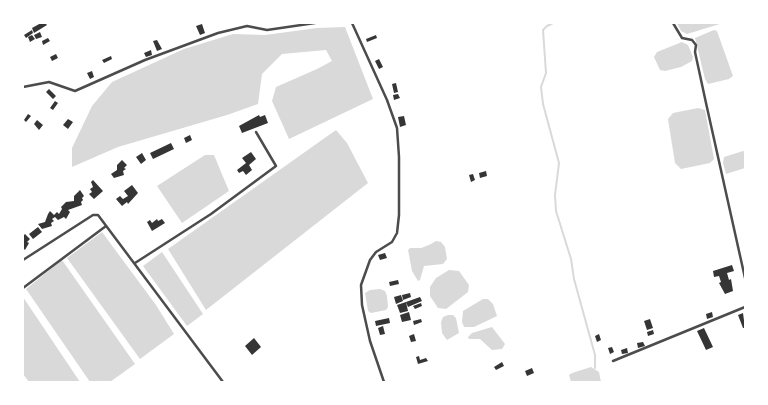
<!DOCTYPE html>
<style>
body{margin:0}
#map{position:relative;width:768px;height:405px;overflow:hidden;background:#fff;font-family:Raleway,sans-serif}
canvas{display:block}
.frame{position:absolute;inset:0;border:24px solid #fff;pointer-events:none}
</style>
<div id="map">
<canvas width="768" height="405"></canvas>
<div class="frame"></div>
</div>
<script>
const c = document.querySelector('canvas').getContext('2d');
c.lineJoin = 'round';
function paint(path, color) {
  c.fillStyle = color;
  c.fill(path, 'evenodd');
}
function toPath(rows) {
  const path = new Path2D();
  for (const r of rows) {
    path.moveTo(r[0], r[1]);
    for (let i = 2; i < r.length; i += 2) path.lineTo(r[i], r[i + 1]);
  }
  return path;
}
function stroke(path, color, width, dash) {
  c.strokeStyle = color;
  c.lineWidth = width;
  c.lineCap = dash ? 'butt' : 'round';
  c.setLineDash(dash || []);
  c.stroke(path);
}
paint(toPath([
 [677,23,723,23,687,34,681,31],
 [345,27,373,99,289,139,272,101,276,87,317,69,332,61,326,50,282,54,262,74,258,104,227,115,118,147,72,167,72,148,92,106,112,82,184,49,233,34,265,35,317,28],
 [714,30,717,31,733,76,729,79,708,84,705,79,695,38],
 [682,42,688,45,693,57,692,61,681,67,665,71,660,70,654,57,657,52],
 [698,108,705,110,714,159,710,163,681,169,675,163,668,119,673,113],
 [336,130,347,143,368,183,206,310,168,249],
 [743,151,745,152,745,168,726,174,723,163,724,157],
 [205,155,214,155,229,191,182,223,157,186],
 [102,232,156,305,174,334,140,359,67,258],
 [436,241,441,242,445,247,447,259,443,264,424,266,420,280,418,281,412,271,408,250,410,248,421,248,429,245],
 [162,252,203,314,187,326,143,266],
 [62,260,135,364,110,382,90,382,26,289],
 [449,270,459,271,469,285,468,292,446,309,438,308,430,296,430,287,436,278],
 [380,289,385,291,387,296,388,307,386,310,371,313,368,311,365,293,370,290],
 [23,297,80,382,29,382,23,374],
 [483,299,488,299,493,304,497,316,474,327,464,327,462,322,463,311],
 [448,315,453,315,456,318,459,333,447,340,442,333,441,322,443,317],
 [492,327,505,344,502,349,492,350,480,339,469,339,468,337,472,333],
 [591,367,599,372,601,382,571,382,569,375,572,373]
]), '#d9d9d9');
stroke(toPath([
 [553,23,547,26,543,30,546,73,541,87,543,104,559,163,555,195,556,211,571,259,574,279,595,355,595,368]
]), '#d9d9d9', 2);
paint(toPath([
 [41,23,45,23,47,25,34,33,32,28],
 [202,24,205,33,200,35,196,26],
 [32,30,33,33,26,38,24,35],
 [40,32,42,37,36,39,34,35],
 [32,35,35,39,30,42,28,37],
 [376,35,377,38,367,42,366,39],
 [48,38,50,41,43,45,42,41],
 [157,40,162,49,157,51,153,41],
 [151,50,152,55,146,57,144,53],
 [56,54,58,58,52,61,50,57],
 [111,56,112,59,104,63,102,60],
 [379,59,383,67,379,69,375,61],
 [92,71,94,77,90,79,87,73],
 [396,83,398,92,394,93,392,84],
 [49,89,56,96,53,99,46,92],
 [398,94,400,98,394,100,393,95],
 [55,101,58,103,53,110,50,108],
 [28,114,31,116,26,122,24,120],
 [259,115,260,117,265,115,268,123,242,133,239,126],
 [404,116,406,125,400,127,398,117],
 [68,119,73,122,68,129,63,125],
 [37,120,43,125,39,130,34,124],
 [190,135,192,140,186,143,184,138],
 [171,143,174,149,153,159,150,153],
 [251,152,256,159,249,165,252,170,246,175,243,171,239,173,237,170,246,163,242,158],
 [142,153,146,160,141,164,136,157],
 [122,160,127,165,124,168,126,169,123,171,124,175,114,178,111,174,117,170,117,165],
 [486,171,487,176,480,178,479,173],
 [473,174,475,180,471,182,469,175],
 [93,180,103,191,94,199,89,194,92,192,90,189,93,187,91,182],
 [132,185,138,193,128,204,127,202,122,206,116,199,120,196,123,199,128,196,124,191],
 [80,190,84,196,82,198,83,200,81,202,82,205,68,210,70,212,66,219,64,217,58,220,55,217,52,219,54,221,51,223,52,226,42,229,38,224,45,222,48,214,50,211,54,215,57,212,59,214,62,209,61,207,66,202,74,201,74,196],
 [157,219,158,221,162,219,165,223,152,231,147,222,150,220,152,223],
 [38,227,42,232,33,239,29,234],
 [25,234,30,239,27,242,29,243,25,250,23,248,23,236],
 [385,253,387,258,380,260,378,255],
 [732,265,734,271,727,273,729,280,731,279,733,291,725,294,719,283,721,282,719,276,714,277,713,271],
 [398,280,399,284,390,286,389,282],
 [410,293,411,297,403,300,402,295],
 [401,295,403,301,396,304,394,297],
 [420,297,422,301,408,307,406,302],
 [406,302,408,311,400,313,397,305],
 [421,303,422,306,415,309,413,306],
 [409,312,411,320,402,322,400,315],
 [712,312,713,317,707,319,706,314],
 [743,313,745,328,743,328,738,315],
 [389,318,390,323,376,326,375,321],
 [421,319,422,322,414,325,413,321],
 [650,319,653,328,647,330,644,321],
 [383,326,385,334,380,335,378,328],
 [704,328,713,347,706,350,697,331],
 [653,330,654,334,648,336,647,332],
 [414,334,416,341,411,342,409,336],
 [599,334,601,340,597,342,595,336],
 [254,338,261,347,252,355,245,346],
 [643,342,645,346,638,348,637,343],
 [612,347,614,352,610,354,608,348],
 [627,348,628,353,622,354,621,350],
 [419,356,420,360,426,358,428,361,418,364,416,357],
 [502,362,504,366,496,370,494,367],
 [532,368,534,373,527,376,525,371]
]), '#353535');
stroke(toPath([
 [352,23,387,100,397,128,399,157,399,215,397,233,392,242,376,252,370,260,361,285,362,305,370,341,384,382],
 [673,23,682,38,692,40,696,45,695,52,706,103,745,278],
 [23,87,49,82,75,91,145,60,218,33,247,26,267,30,315,23],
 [23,260,93,215,98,215,223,382],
 [135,263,211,214,276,166,256,132],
 [23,288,106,226],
 [613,361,745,307]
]), '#4c4c4c', 2.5);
</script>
